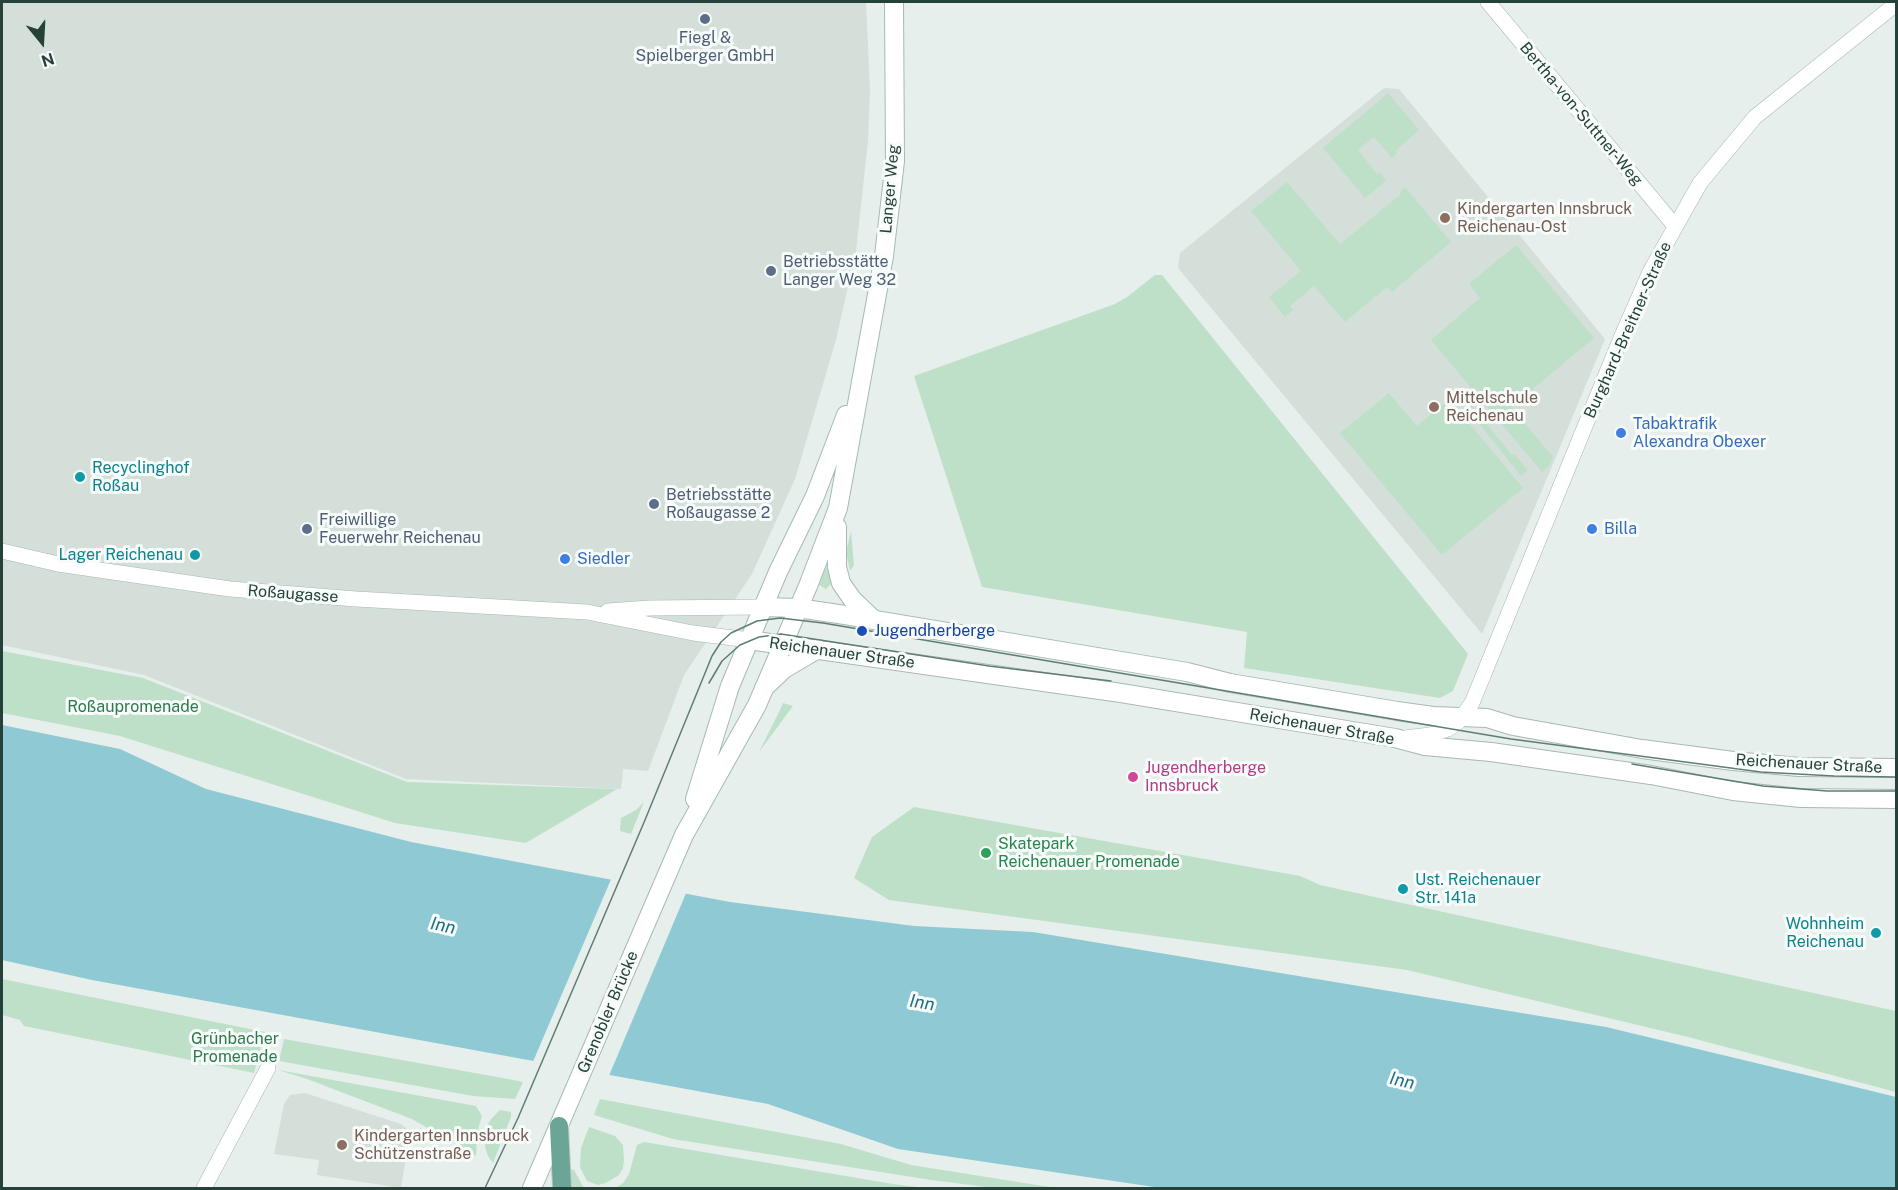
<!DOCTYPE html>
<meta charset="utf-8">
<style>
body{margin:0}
#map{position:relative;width:1898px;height:1190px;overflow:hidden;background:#e6efeb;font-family:"Public Sans",sans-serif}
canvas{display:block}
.frame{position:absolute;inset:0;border:3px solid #24423a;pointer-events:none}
.north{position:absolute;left:12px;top:12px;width:60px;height:60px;-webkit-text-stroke:4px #f7fbf9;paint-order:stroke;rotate:162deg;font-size:16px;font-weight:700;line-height:24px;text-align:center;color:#24423a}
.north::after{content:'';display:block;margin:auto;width:21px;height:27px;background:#24423a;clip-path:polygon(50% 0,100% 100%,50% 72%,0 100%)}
</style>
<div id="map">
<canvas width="1898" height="1190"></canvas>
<div class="frame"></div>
<div class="north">N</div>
</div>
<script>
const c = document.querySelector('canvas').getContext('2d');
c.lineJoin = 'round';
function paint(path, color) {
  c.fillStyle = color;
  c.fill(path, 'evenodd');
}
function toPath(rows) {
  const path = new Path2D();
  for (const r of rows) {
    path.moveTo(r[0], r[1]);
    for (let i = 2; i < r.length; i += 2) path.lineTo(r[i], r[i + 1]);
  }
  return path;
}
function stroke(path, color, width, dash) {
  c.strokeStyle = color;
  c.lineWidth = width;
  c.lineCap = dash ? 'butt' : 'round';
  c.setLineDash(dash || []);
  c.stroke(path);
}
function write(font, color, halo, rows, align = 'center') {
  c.font = font + ' "Public Sans",sans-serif';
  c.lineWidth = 6;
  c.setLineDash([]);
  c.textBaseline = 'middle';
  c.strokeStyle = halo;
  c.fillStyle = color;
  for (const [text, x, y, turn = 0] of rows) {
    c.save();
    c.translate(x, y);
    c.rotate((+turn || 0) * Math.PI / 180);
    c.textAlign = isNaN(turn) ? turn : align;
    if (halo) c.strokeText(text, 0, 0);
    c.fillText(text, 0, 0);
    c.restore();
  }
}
paint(toPath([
 [2,2,866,2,870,90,868,141,856,251,836,340,795,479,752,574,684,675,648,771,623,769,621,789,406,779,144,675,2,645],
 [1384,88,1399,89,1605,339,1482,634,1178,268,1180,253],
 [305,1093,401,1124,407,1129,409,1139,401,1188,317,1175,319,1160,274,1154,284,1104,290,1095]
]), '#d4dfda');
paint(toPath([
 [1388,93,1419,130,1395,151,1397,154,1392,158,1374,137,1358,150,1377,174,1380,172,1386,181,1365,198,1323,148],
 [1287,182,1340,244,1401,194,1400,192,1405,187,1451,242,1392,292,1387,287,1345,322,1314,286,1290,306,1293,310,1285,317,1269,297,1301,271,1251,211],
 [1516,245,1594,338,1511,407,1553,457,1549,466,1542,472,1431,340,1480,298,1469,284],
 [1155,275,1162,275,1468,654,1453,691,1440,698,1244,668,1247,632,982,587,914,376,1115,304,1127,297],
 [1389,393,1417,426,1449,399,1523,488,1442,555,1340,433],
 [1464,397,1512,455,1514,454,1528,470,1521,476,1460,400],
 [851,531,854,565,850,571,846,552],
 [828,566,833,582,826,589,819,585,826,567],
 [2,651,143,678,407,782,617,789,526,843,395,823,120,736,2,713],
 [783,703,793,706,759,752,779,712],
 [644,802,631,834,620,831,621,818,636,810],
 [914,807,1300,876,1320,885,1896,1011,1896,1092,1688,1037,1407,970,889,900,854,878,872,837],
 [2,979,265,1032,254,1073,24,1026,20,1020,2,1015],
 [284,1039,503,1078,523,1082,515,1099,473,1096,279,1061],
 [278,1070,476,1106,482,1116,477,1133,476,1156,412,1119,307,1079],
 [600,1099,841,1144,911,1165,1056,1188,994,1188,931,1180,673,1139,594,1115],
 [500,1110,511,1112,511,1117,493,1163,488,1156,485,1147,486,1128,491,1119],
 [589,1127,615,1136,623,1145,624,1160,623,1168,619,1175,606,1183,598,1185,587,1181,580,1167,581,1148],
 [644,1142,893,1184,925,1188,616,1188,624,1182,629,1174,637,1145],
 [571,1169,574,1170,584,1188,571,1188]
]), '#bfe0c8');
paint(toPath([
 [2,725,120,749,206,789,411,842,730,902,914,926,1033,932,1606,1027,1839,1083,1896,1097,1896,1188,1161,1188,898,1149,768,1104,92,980,2,960]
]), '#8ec9d4');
paint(toPath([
 [612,877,687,891,608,1078,532,1064]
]), '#e6efeb');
const minor = toPath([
 [1488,2,1675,226],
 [2,551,58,564,230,589,356,599,587,612,693,633,749,640],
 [608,611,650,608,763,607],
 [1405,738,1430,735,1448,729,1458,722,1472,703,1621,338,1650,272,1700,183,1755,117,1896,4],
 [204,1188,268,1068]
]);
const tertiary = toPath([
 [763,607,798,608,845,615,1187,672,1230,683,1397,711,1433,716,1487,718,1513,726,1642,749,1733,761,1799,767,1896,768],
 [749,640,1121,693,1395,738,1425,746,1491,752,1651,775,1733,791,1801,798,1896,799],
 [764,688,784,669,818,649]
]);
const secondary = toPath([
 [837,527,837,567,841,583,852,599,874,620],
 [695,799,730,686,778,572,815,496,846,415],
 [532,1188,684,835,757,705,808,586,838,508,884,256,895,161,894,2]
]);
const primary = toPath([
 [559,1126,562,1188]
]);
stroke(minor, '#a8b8b2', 16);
stroke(tertiary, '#a8b8b2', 20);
stroke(secondary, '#a4bbb3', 20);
stroke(primary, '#c2cac8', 20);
stroke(minor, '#fff', 15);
stroke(tertiary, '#fff', 18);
stroke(secondary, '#fff', 18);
stroke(primary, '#6aa596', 18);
stroke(toPath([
 [709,683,722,661,740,645,759,637,781,634,989,666,1111,681],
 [1632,764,1763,786,1827,791,1896,791],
 [485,1188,518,1118,645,820,712,656,721,642,731,633,757,621,780,618,823,623,1511,739,1761,772,1834,776,1896,777]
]), '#5f7d75', 1.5);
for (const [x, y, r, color] of [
 [705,19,6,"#5c6f8a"],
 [1445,218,6,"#8d6e63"],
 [771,271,6,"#5c6f8a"],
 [1434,407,6,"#8d6e63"],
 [1621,433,6,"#3f7fe0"],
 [80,477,6,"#0f9aa8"],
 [654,504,6,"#5c6f8a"],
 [307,529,6,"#5c6f8a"],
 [1592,529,6,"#3f7fe0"],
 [195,555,6,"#0f9aa8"],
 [565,559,6,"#3f7fe0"],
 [862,631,6,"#1a4fb4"],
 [1133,777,6,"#d1479c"],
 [986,853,6,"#2e9e5b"],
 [1403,889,6,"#0f9aa8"],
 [1876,933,6,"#0f9aa8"],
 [342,1145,6,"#8d6e63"]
]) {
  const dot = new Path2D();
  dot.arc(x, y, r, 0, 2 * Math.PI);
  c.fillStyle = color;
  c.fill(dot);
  stroke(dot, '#f7fbf9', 2);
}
write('16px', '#4e5e75', '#f7fbf9', [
 ["Fiegl &",705,38,"center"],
 ["Spielberger GmbH",705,56,"center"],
 ["Betriebsstätte",783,262],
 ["Langer Weg 32",783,280],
 ["Betriebsstätte",666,495],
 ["Roßaugasse 2",666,513],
 ["Freiwillige",319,520],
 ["Feuerwehr Reichenau",319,538]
], 'left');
write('16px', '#24423a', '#f7fbf9', [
 ["Bertha-von-Suttner-Weg",1581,114,50],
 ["Langer Weg",890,189,-85],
 ["Burghard-Breitner-Straße",1628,330,-66],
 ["Roßaugasse",293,594,4],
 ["Reichenauer Straße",842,653,8],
 ["Reichenauer Straße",1322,727,10],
 ["Reichenauer Straße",1809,764,3],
 ["Grenobler Brücke",608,1012,-67]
]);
write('16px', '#785e54', '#f7fbf9', [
 ["Kindergarten Innsbruck",1457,209],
 ["Reichenau-Ost",1457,227],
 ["Mittelschule",1446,398],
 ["Reichenau",1446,416],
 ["Kindergarten Innsbruck",354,1136],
 ["Schützenstraße",354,1154]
], 'left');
write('16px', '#366cbe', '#f7fbf9', [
 ["Tabaktrafik",1633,424],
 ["Alexandra Obexer",1633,442],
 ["Billa",1604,529],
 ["Siedler",577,559]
], 'left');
write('16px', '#0d838f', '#f7fbf9', [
 ["Recyclinghof",92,468],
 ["Roßau",92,486],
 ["Lager Reichenau",183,555,"right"],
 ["Ust. Reichenauer",1415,880],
 ["Str. 141a",1415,898],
 ["Wohnheim",1864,924,"right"],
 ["Reichenau",1864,942,"right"]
], 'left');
write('16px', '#164399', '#f7fbf9', [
 ["Jugendherberge",874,631]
], 'left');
write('16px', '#2d7a4b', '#f7fbf9', [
 ["Roßaupromenade",133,707],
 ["Grünbacher",235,1039],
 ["Promenade",235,1057]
]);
write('16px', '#b23c85', '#f7fbf9', [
 ["Jugendherberge",1145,768],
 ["Innsbruck",1145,786]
], 'left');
write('16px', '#27864d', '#f7fbf9', [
 ["Skatepark",998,844],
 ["Reichenauer Promenade",998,862]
], 'left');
write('italic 18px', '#1c6f80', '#f7fbf9', [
 ["Inn",443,926,12],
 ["Inn",922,1003,9],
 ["Inn",1402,1081,13]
]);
</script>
